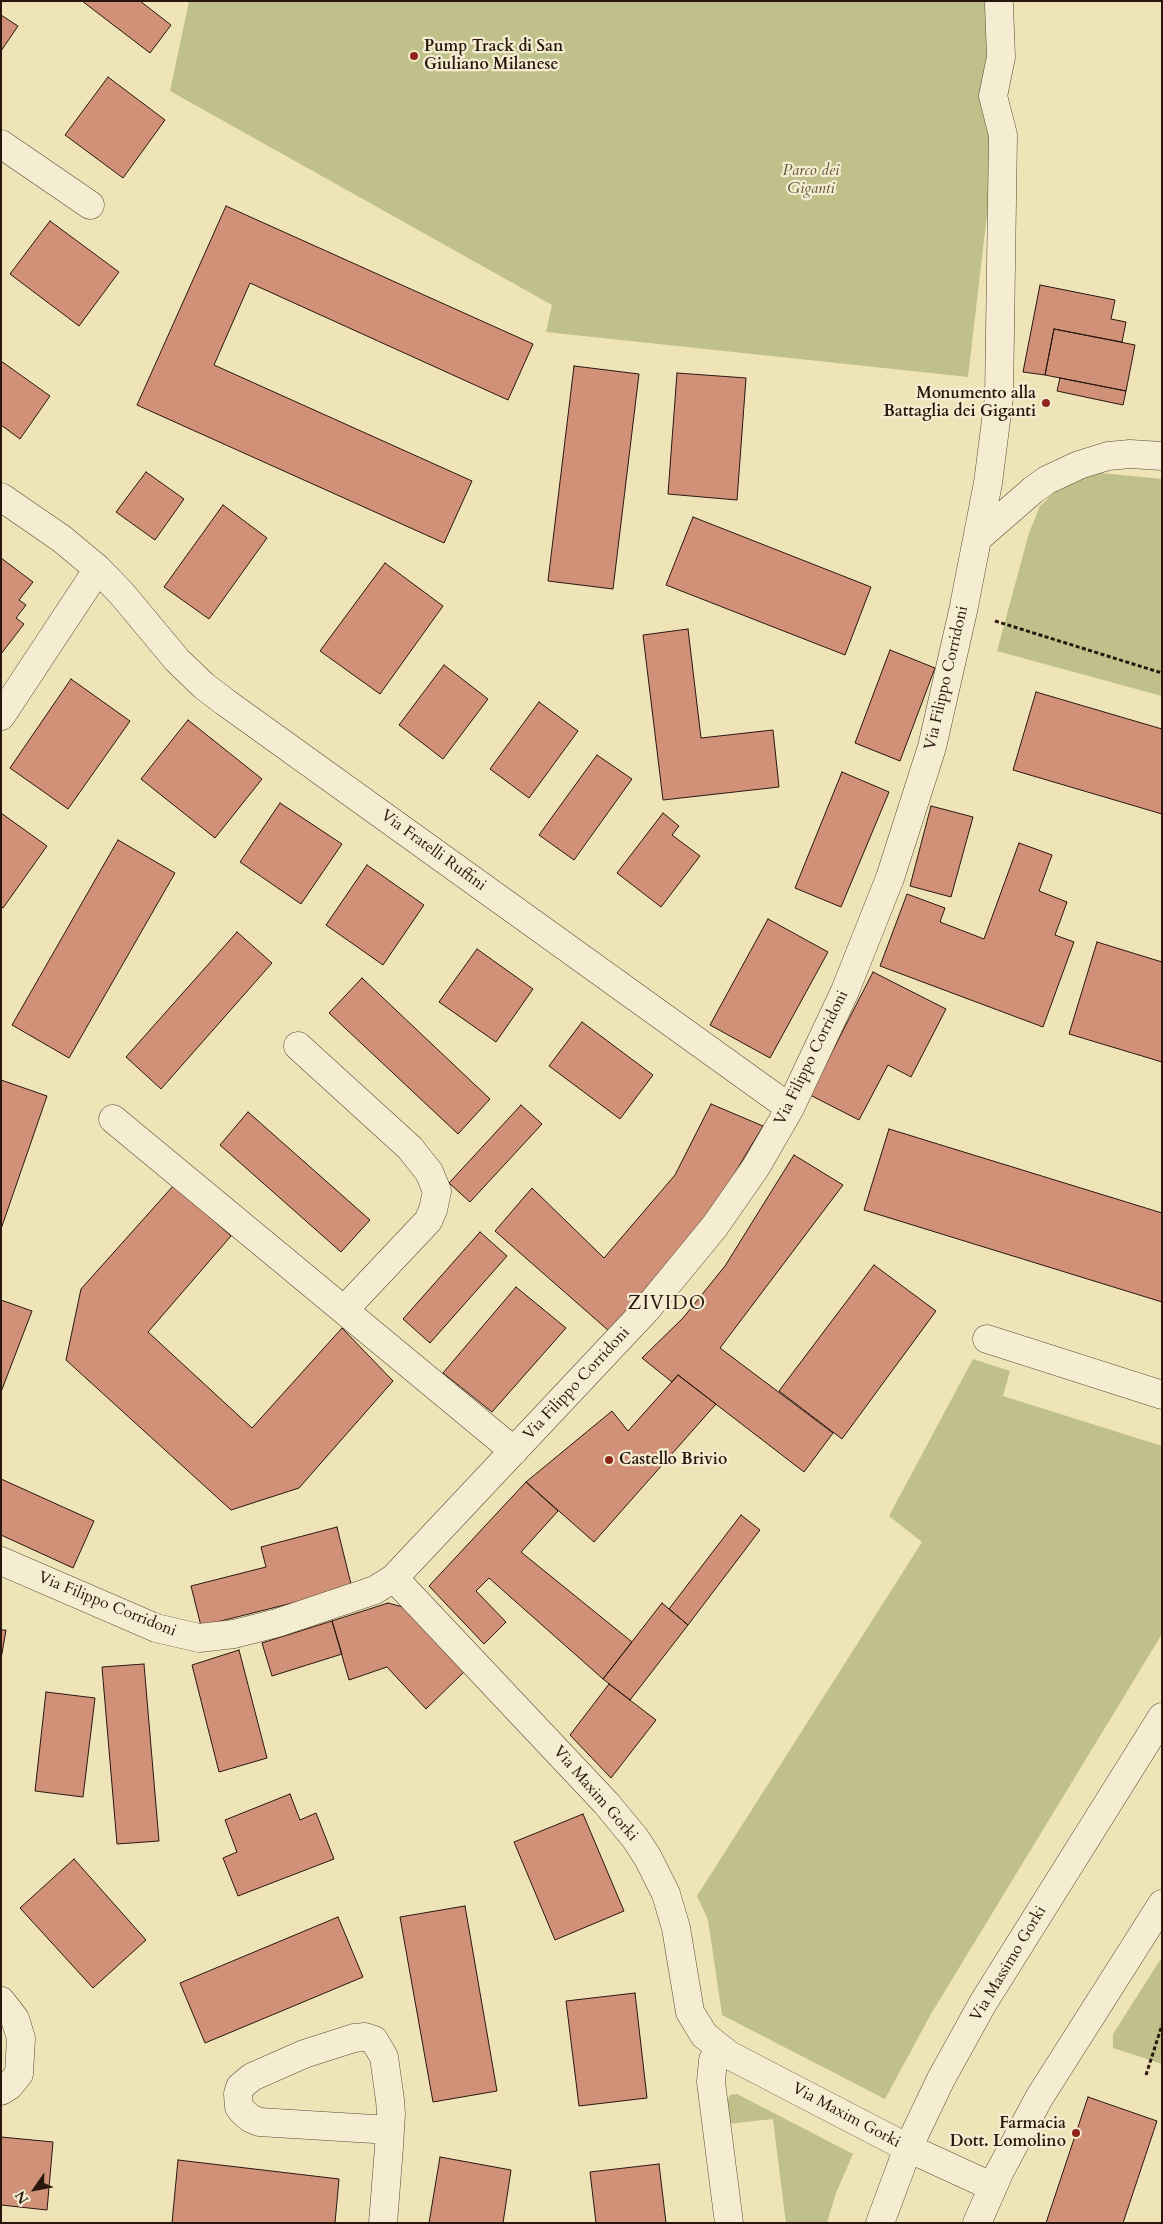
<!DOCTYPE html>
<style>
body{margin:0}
#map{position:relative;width:1163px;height:2224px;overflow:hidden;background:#efe3b8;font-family:Cardo,serif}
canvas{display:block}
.frame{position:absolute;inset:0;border:2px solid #29170e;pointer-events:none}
.north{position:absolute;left:10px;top:2164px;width:50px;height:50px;-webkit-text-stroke:4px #f5edd1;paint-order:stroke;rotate:237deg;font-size:14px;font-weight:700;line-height:20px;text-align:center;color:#29170e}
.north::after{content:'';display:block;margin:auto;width:18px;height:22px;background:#29170e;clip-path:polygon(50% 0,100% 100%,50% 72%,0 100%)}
</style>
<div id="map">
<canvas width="1163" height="2224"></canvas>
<div class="frame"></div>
<div class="north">N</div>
</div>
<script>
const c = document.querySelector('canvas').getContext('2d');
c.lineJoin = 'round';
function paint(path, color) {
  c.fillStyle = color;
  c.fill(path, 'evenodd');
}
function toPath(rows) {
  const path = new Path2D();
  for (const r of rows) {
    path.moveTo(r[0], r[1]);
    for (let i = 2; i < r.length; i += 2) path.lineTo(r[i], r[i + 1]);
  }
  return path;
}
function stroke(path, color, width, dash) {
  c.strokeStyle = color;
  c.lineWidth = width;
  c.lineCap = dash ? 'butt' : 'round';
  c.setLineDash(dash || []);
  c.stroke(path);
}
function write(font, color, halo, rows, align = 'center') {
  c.font = font + ' Cardo,serif';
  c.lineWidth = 4.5;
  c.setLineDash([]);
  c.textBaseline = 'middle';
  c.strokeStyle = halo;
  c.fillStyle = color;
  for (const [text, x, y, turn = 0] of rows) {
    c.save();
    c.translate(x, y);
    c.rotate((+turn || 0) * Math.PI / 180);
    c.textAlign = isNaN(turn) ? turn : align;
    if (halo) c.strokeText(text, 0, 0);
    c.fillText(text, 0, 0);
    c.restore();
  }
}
paint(toPath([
 [189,1,1012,1,968,377,546,332,552,305,170,91],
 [1101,473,1162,479,1162,696,997,651,1029,533,1040,506,1057,490,1080,476],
 [973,1359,1010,1371,1003,1396,1162,1446,1162,1634,931,2014,885,2099,722,2015,708,1920,697,1896,922,1542,889,1516],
 [1162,1957,1162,2064,1113,2048,1113,2034],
 [737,2094,853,2154,836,2193,827,2223,786,2223,773,2119,727,2124,727,2102,730,2095]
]), '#c0c18a');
const building = toPath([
 [82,1,140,1,171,25,150,53,82,1],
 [1,15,18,26,1,51,1,15],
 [108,77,165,120,123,178,65,135,108,77],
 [226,206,533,344,508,400,250,283,214,365,472,481,444,543,137,405,226,206],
 [50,221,119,272,79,326,10,274,50,221],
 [1040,285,1115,300,1111,319,1126,322,1122,342,1054,329,1045,375,1023,372,1040,285],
 [1054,329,1135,345,1126,391,1045,375,1054,329],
 [1,361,50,396,20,439,1,425,1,361],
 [574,366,639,374,613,589,548,581,574,366],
 [677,373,746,378,737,500,668,494,677,373],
 [1060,378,1126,391,1123,405,1057,391,1060,378],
 [146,472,184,499,155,540,116,512,146,472],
 [223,505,267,538,209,619,164,587,223,505],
 [693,517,871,587,845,655,666,585,693,517],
 [1,558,33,582,19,600,26,605,16,618,24,624,1,654,1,558],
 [385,563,443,606,380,694,320,651,385,563],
 [688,629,701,738,773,730,779,787,663,800,643,635,688,629],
 [890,650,935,668,900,761,855,743,890,650],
 [444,665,488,699,443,759,399,725,444,665],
 [71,679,130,721,68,809,10,768,71,679],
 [1036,692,1162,729,1162,814,1013,770,1036,692],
 [539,702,578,731,529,798,490,769,539,702],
 [188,720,262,779,215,838,141,779,188,720],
 [597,755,632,779,574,860,539,835,597,755],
 [842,772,889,792,841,907,795,888,842,772],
 [280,803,342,844,301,904,240,862,280,803],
 [931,806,973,817,951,897,910,886,931,806],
 [1,813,47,846,3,908,1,906,1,813],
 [663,813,679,826,672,835,700,856,661,907,617,873,663,813],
 [118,840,175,873,69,1058,12,1025,118,840],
 [1019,843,1052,855,1039,891,1067,902,1055,935,1074,942,1043,1027,880,966,907,894,945,908,940,922,984,939,1019,843],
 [367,865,424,905,383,965,326,925,367,865],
 [768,919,828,952,770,1058,710,1025,768,919],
 [237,932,272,963,161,1089,126,1057,237,932],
 [1097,942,1162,962,1162,1062,1069,1034,1097,942],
 [477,949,533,989,496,1042,439,1002,477,949],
 [873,972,946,1009,911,1077,888,1065,859,1120,810,1095,873,972],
 [362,978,490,1099,458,1134,329,1013,362,978],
 [582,1022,653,1075,620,1119,549,1066,582,1022],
 [1,1080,47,1096,1,1229,1,1080],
 [711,1104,763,1126,712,1211,609,1331,495,1231,532,1188,604,1258,675,1175,711,1104],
 [521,1105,542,1124,470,1202,449,1183,521,1105],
 [248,1112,370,1220,341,1252,220,1145,248,1112],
 [889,1129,1162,1213,1162,1302,864,1210,889,1129],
 [794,1155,843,1185,720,1348,833,1433,804,1472,678,1375,672,1382,642,1358,683,1318,725,1266,794,1155],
 [174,1185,231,1236,148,1332,252,1428,342,1328,393,1381,299,1488,231,1510,66,1360,81,1289,174,1185],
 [480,1232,507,1256,430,1343,403,1319,480,1232],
 [874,1265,936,1311,842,1439,779,1391,874,1265],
 [516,1287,566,1328,492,1412,443,1373,516,1287],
 [1,1300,32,1311,1,1392,1,1300],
 [678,1375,716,1404,594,1542,526,1482,612,1411,628,1431,678,1375],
 [1,1479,94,1521,73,1568,1,1535,1,1479],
 [526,1482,558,1511,521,1552,632,1642,603,1679,489,1578,476,1591,506,1622,484,1644,429,1586,526,1482],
 [741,1515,760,1530,688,1625,669,1609,741,1515],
 [337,1527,352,1588,201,1626,191,1586,266,1567,261,1547,337,1527],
 [388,1603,403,1607,465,1671,426,1709,387,1667,349,1680,332,1621,388,1603],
 [662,1603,688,1625,630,1700,603,1679,662,1603],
 [332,1621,342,1654,272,1676,262,1643,332,1621],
 [1,1630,6,1630,1,1659,1,1630],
 [239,1650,267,1758,219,1772,192,1665,239,1650],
 [144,1664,159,1841,117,1844,102,1667,144,1664],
 [609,1684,656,1720,611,1778,570,1735,609,1684],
 [46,1692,95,1698,83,1797,35,1791,46,1692],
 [290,1794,300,1820,316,1813,334,1859,238,1896,223,1858,237,1852,225,1820,290,1794],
 [583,1814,624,1911,555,1940,514,1842,583,1814],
 [74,1859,146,1940,93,1988,20,1908,74,1859],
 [465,1906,497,2091,433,2102,400,1917,465,1906],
 [338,1917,363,1977,205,2043,180,1983,338,1917],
 [635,1993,647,2098,579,2106,566,2001,635,1993],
 [1088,2097,1157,2121,1123,2223,1046,2223,1088,2097],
 [1,2137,53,2142,47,2210,1,2205,1,2137],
 [440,2157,511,2170,503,2223,429,2223,440,2157],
 [178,2160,339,2179,335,2223,172,2223,178,2160],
 [659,2164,666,2223,596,2223,590,2172,659,2164]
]);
paint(building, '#d19179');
stroke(building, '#29170e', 1);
const minor = toPath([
 [1,144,90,205],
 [1,497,62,539,98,569,122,594,177,660,204,686,225,702,790,1108],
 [979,537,1033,490,1047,480,1079,465,1108,456,1130,454,1162,456],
 [1,716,98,569],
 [298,1046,410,1148,429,1172,437,1191,433,1210,428,1221,344,1310],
 [113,1119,514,1451],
 [987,1339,1162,1395],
 [1,1561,156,1628,199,1638,234,1634,277,1623,375,1590,394,1578,646,1310,715,1226,756,1167,790,1108,845,991,890,878,932,747,963,611,988,483,999,397,1003,135,993,96,1001,57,999,5],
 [394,1578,606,1803,635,1838,648,1858,666,1894,676,1928,690,2012,704,2035,729,2055,908,2148,993,2187],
 [1,2001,15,2019,21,2038,19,2074,9,2086,1,2091],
 [720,2049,713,2060,711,2082,729,2223],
 [383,2223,389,2147,391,2114,390,2100,384,2057,374,2040,365,2037,354,2038,304,2054,252,2077,240,2087,238,2094,239,2107,243,2112,250,2118,259,2122,390,2130],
 [880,2223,908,2148,941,2079,983,2003,1162,1717],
 [977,2223,1000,2171,1039,2098,1162,1904]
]);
stroke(minor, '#5a4a38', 29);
stroke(toPath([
 [995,621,1162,673],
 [1146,2075,1162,2025]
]), '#29170e', 3, [4, 2.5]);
stroke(minor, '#f5edd1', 28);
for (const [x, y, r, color] of [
 [414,56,5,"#8f2418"],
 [1046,403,5,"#8f2418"],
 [609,1460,5,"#8f2418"],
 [1076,2133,5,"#8f2418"]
]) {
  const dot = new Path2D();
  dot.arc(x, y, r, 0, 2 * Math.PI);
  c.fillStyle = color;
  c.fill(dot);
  stroke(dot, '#f5edd1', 2);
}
write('bold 16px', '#29170e', '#f5edd1', [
 ["Pump Track di San",424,47],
 ["Giuliano Milanese",424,65],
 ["Monumento alla",1036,394,"right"],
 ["Battaglia dei Giganti",1036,412,"right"],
 ["Castello Brivio",619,1460],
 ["Farmacia",1066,2124,"right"],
 ["Dott. Lomolino",1066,2142,"right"]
], 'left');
write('italic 16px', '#5e5239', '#f5edd1', [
 ["Parco dei",811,171],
 ["Giganti",811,189]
]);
write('16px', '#29170e', '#f5edd1', [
 ["Via Filippo Corridoni",947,678,-77],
 ["Via Fratelli Ruffini",433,851,36],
 ["Via Filippo Corridoni",812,1058,-64],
 ["Via Filippo Corridoni",577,1384,-47],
 ["Via Filippo Corridoni",107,1605,22],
 ["Via Maxim Gorki",595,1794,49],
 ["Via Massimo Gorki",1009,1964,-59],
 ["Via Maxim Gorki",846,2116,28]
]);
c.letterSpacing = '1px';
write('19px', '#29170e', '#f5edd1', [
 ["ZIVIDO",667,1305]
]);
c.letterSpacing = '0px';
</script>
